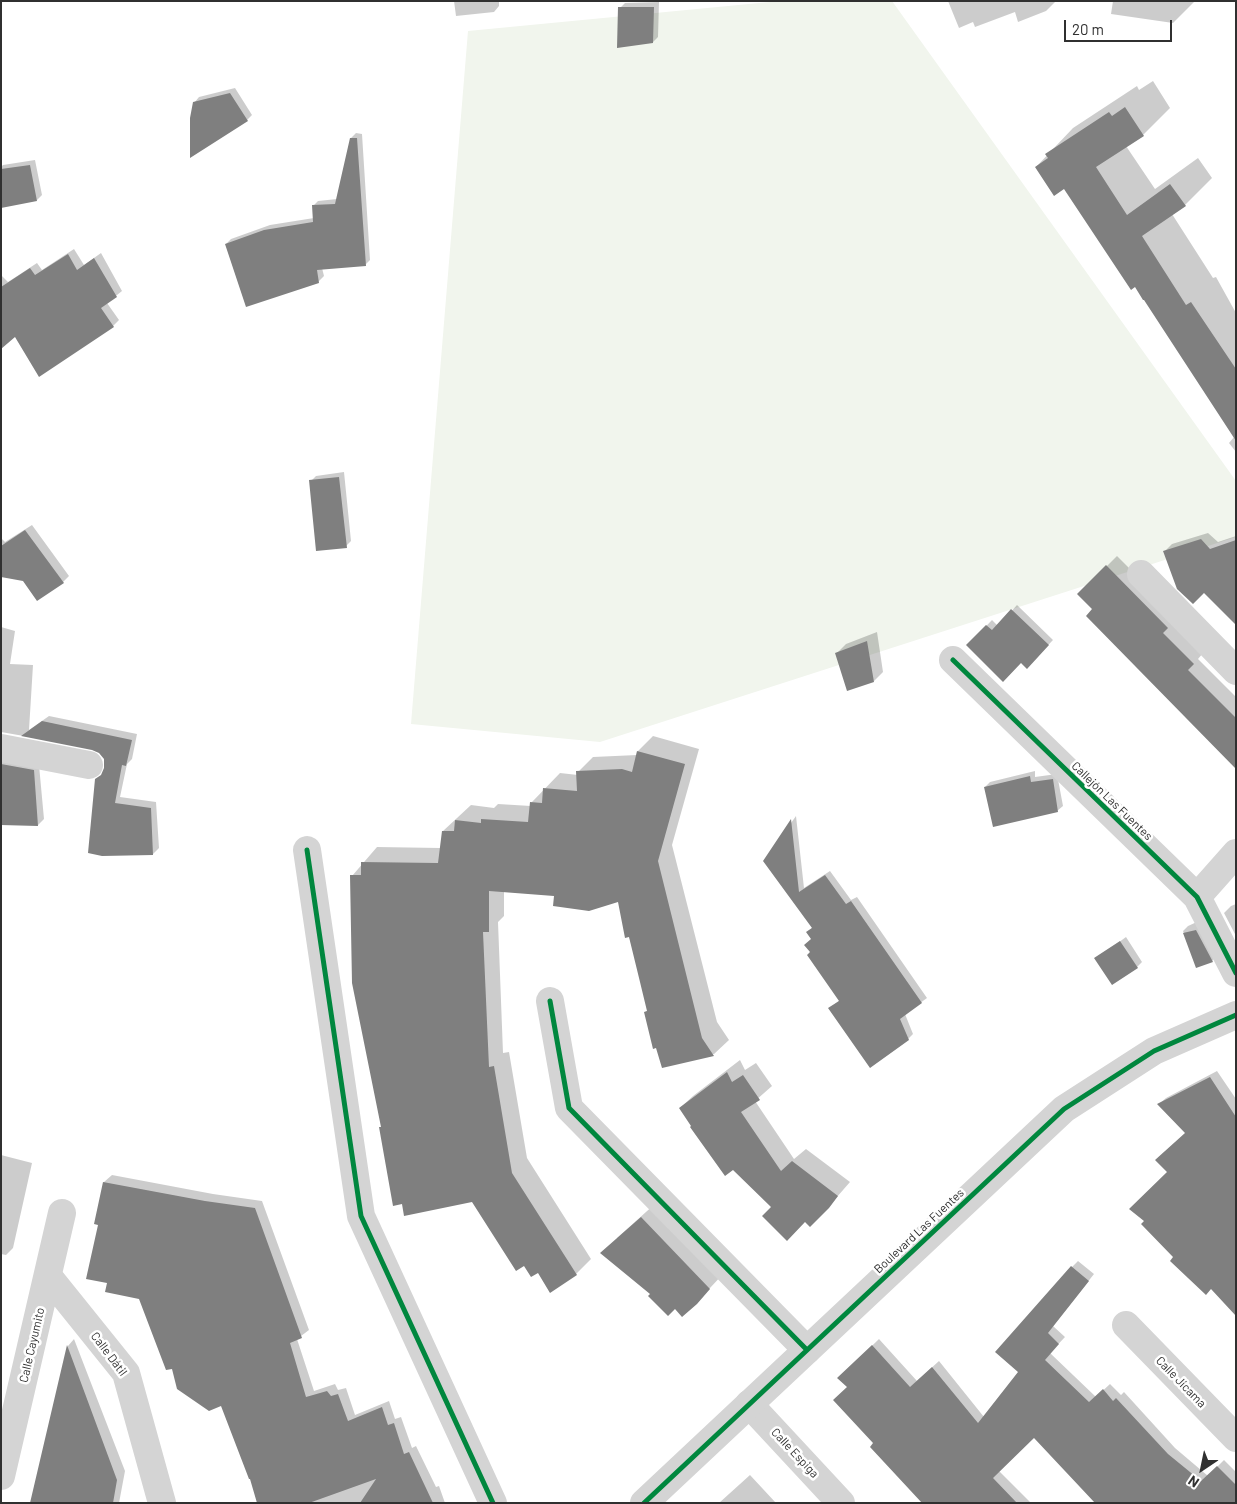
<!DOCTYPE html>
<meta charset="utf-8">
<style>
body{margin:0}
#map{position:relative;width:1237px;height:1504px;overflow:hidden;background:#fff;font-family:Barlow,sans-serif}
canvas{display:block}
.frame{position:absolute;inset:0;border:2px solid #303030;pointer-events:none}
.north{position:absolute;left:1177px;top:1444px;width:50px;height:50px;-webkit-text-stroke:4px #fff;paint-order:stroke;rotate:214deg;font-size:14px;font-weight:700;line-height:20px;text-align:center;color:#303030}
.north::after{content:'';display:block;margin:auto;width:18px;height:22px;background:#303030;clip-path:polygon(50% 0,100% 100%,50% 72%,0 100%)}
.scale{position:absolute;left:1064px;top:20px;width:108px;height:22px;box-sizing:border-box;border:2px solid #303030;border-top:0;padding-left:6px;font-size:15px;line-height:18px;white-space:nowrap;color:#303030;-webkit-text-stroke:4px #fff;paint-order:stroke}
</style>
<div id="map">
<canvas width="1237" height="1504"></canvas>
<div class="frame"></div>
<div class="north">N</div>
<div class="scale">20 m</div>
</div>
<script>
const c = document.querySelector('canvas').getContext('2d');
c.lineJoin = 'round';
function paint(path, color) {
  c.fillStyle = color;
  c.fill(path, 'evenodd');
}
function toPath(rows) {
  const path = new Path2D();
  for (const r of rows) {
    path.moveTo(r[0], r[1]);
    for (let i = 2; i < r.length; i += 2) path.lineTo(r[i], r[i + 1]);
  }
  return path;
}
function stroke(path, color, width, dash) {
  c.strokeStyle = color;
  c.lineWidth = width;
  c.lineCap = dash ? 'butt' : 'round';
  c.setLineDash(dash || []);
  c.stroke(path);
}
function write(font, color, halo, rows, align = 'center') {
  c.font = font + ' Barlow,sans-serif';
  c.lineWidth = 5;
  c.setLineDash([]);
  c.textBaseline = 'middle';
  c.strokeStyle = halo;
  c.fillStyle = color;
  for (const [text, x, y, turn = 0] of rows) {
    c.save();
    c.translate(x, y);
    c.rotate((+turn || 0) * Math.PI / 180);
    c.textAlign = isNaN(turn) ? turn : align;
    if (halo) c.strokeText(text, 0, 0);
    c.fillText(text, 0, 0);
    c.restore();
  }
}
paint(toPath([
 [780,1,892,1,1236,481,1236,537,600,742,411,724,468,31]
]), '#f1f5ed');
paint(toPath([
 [454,1,499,1,499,6,494,12,456,16],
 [948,1,1056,1,1046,11,1018,22,1015,12,975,27,973,22,959,28],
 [1113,1,1195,1,1173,23,1111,14],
 [659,2,658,37,653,42,620,8,625,3],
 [1153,81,1170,108,1143,135,1126,146,1155,189,1198,158,1212,178,1185,205,1172,214,1213,278,1216,277,1236,313,1236,452,1229,443,1234,437,1145,298,1064,187,1036,167,1073,128,1137,86,1139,90],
 [235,88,252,115,247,120,194,103,199,97],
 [356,133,362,134,370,260,365,265,322,268,324,276,318,282,226,244,231,239,270,225,314,218,313,206,318,201,337,199,351,138],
 [35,160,42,195,37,200,1,188,1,167,3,165],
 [74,249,84,265,101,253,122,291,107,303,119,320,113,326,15,335,1,347,1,275,8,282,37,263,42,270],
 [344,472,351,541,346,546,311,481,316,476],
 [32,525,69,576,63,582,24,580,1,576,1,538,5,542],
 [1208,533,1218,542,1236,536,1236,624,1164,552,1172,544],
 [1117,556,1178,617,1203,653,1198,659,1236,697,1236,751,1079,594],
 [1017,605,1053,640,1032,662,1021,661,968,645,992,620,998,626],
 [1,627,15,631,10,664,33,665,29,730,49,716,137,734,132,759,127,764,120,797,156,802,159,848,153,854,102,855,103,773,106,768,105,759,100,753,92,748,1,732],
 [877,632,883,672,874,681,837,653,846,644],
 [653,736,699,749,672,845,717,1022,729,1040,714,1054,663,1067,646,1012,648,1010,642,982,619,901,504,891,504,916,498,922,503,1053,509,1052,527,1158,591,1259,576,1274,538,1271,524,1265,472,1201,380,1128,382,1126,352,876,377,847,441,848,443,831,471,805,494,808,498,804,531,806,532,802,560,773,578,775,578,772,593,757,637,755,638,751],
 [1,756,39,765,44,819,38,825,1,824],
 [1035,771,1035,777,1057,774,1063,806,1057,811,985,787,990,782],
 [796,816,804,888,830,871,851,900,857,897,927,998,905,1014,913,1034,908,1039,830,1008,840,1000,811,952,812,939,807,932,813,927,764,861],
 [1236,904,1236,936,1224,913,1231,906],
 [1199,921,1217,956,1212,961,1197,967,1183,931,1188,926],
 [1126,937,1142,962,1137,967,1096,959],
 [740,1060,745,1070,756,1063,772,1086,755,1101,794,1159,806,1149,850,1182,823,1213,772,1207,693,1126,680,1108,693,1096],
 [1217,1071,1236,1099,1236,1307,1175,1257,1145,1221,1186,1132,1159,1104,1166,1098],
 [1,1155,32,1163,13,1248,6,1255,1,1254],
 [112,1175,213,1194,262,1201,309,1330,297,1339,314,1391,335,1384,338,1390,346,1388,355,1415,389,1401,395,1419,401,1417,412,1448,416,1446,436,1487,439,1486,445,1503,259,1503,251,1477,222,1404,173,1367,140,1298,109,1282,99,1224,104,1182],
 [656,1203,724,1273,696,1303,675,1307,652,1294,617,1238],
 [1078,1261,1094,1274,1053,1326,1065,1337,1050,1353,1096,1397,1110,1384,1121,1395,1124,1392,1175,1448,1208,1476,1224,1460,1236,1472,1236,1503,1034,1436,999,1471,1031,1503,924,1503,875,1443,848,1387,839,1378,879,1339,917,1381,939,1361,984,1417,1020,1372,1072,1267],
 [74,1339,125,1471,119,1503,31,1503,68,1346],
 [750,1475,776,1503,719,1503]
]), '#0003');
paint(toPath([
 [618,7,654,7,653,43,617,48],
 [230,93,248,121,190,158,190,118,193,102],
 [1125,107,1144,136,1096,167,1127,215,1170,184,1186,206,1142,236,1186,305,1191,302,1236,369,1236,441,1144,300,1143,300,1135,287,1131,290,1064,189,1054,196,1035,167,1048,158,1045,154,1109,112,1112,116],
 [350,138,357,138,366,266,317,270,319,283,246,307,225,244,264,230,313,222,312,205,335,204],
 [30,165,37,201,1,208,1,169],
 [68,254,77,270,94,258,117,297,101,308,114,327,39,377,15,337,1,349,1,287,30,268,35,275],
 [339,477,347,548,316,551,309,480],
 [25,530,64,583,37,601,23,581,1,577,1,546],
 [1201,539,1210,549,1236,540,1236,625,1204,593,1193,604,1177,589,1163,551],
 [1106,565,1168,628,1163,633,1194,664,1188,670,1236,718,1236,769,1086,616,1092,609,1077,594],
 [1011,609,1049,645,1027,669,1021,663,1003,682,966,645,986,625,992,630],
 [867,641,874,682,847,691,835,653],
 [42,721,132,740,126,766,122,765,115,803,151,808,153,855,102,856,88,853,95,779,101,775,104,768,104,759,99,753,92,750,21,736],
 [637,751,685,764,658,861,702,1038,714,1056,662,1068,656,1048,653,1049,644,1012,647,1011,640,982,629,937,625,938,618,902,589,911,553,906,554,896,489,891,489,932,483,932,489,1067,494,1066,512,1173,577,1275,550,1293,538,1273,531,1277,524,1266,516,1271,472,1202,404,1216,402,1204,393,1206,379,1127,381,1127,352,983,350,875,361,875,361,862,438,863,442,831,454,831,455,820,481,823,481,819,528,822,530,802,542,803,543,788,577,791,576,771,622,769,632,772],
 [1,764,34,770,38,826,1,825],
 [1030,776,1031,782,1053,779,1058,812,993,827,984,787],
 [791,819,799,892,825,875,846,904,851,901,922,1003,900,1019,909,1040,870,1068,828,1008,839,1001,807,955,810,952,804,945,811,939,806,932,812,928,763,861],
 [1196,930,1213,962,1196,968,1183,933],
 [1120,941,1138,968,1112,985,1094,958],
 [727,1072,732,1082,743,1075,760,1100,741,1112,781,1171,792,1161,838,1196,829,1208,810,1227,805,1222,787,1241,762,1216,771,1207,733,1170,725,1176,690,1127,691,1126,679,1108],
 [1210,1077,1236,1117,1236,1316,1211,1289,1206,1295,1170,1261,1173,1257,1141,1224,1144,1221,1129,1209,1167,1172,1155,1160,1185,1133,1157,1104],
 [103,1182,205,1201,255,1208,302,1338,290,1343,306,1397,327,1391,331,1396,338,1394,348,1421,382,1407,388,1425,394,1423,404,1454,409,1452,433,1503,360,1503,376,1479,309,1503,257,1503,250,1479,249,1479,221,1406,209,1411,177,1389,172,1369,166,1370,139,1299,105,1292,107,1283,86,1279,98,1225,94,1224],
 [641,1217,710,1289,697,1304,682,1317,675,1309,668,1316,648,1296,650,1294,600,1253],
 [1071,1266,1089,1281,1048,1333,1059,1344,1045,1360,1089,1402,1103,1389,1113,1401,1116,1398,1168,1454,1201,1481,1217,1466,1236,1485,1236,1503,1095,1503,1034,1438,993,1478,1017,1503,922,1503,870,1447,873,1443,833,1400,847,1387,837,1378,872,1345,910,1387,932,1367,978,1423,1018,1372,995,1352],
 [67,1345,117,1480,113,1503,30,1503]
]), '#7f7f7f');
stroke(toPath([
 [1141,574,1236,671],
 [953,660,1197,897,1236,973],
 [1,748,89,765],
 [307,850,361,1216,493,1503],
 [1197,897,1236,853],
 [550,1001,569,1108,807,1350],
 [48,1276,126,1373,162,1503],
 [1126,1325,1236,1438],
 [749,1404,841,1503],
 [1,1476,62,1213]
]), '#d4d4d4', 28);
stroke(toPath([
 [644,1503,1064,1109,1154,1051,1236,1015]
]), '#d4d4d4', 28);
stroke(toPath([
 [953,660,1197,897,1236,973],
 [307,850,361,1216,493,1503],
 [550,1001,569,1108,807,1350],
 [644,1503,1064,1109,1154,1051,1236,1015]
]), '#00873e', 5);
write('12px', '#303030', '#fff', [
 ["Callejón Las Fuentes",1112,801,44],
 ["Boulevard Las Fuentes",919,1231,-43],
 ["Calle Cayumito",32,1345,-77],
 ["Calle Dátil",109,1354,53],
 ["Calle Jícama",1181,1382,46],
 ["Calle Espiga",795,1453,47]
]);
</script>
